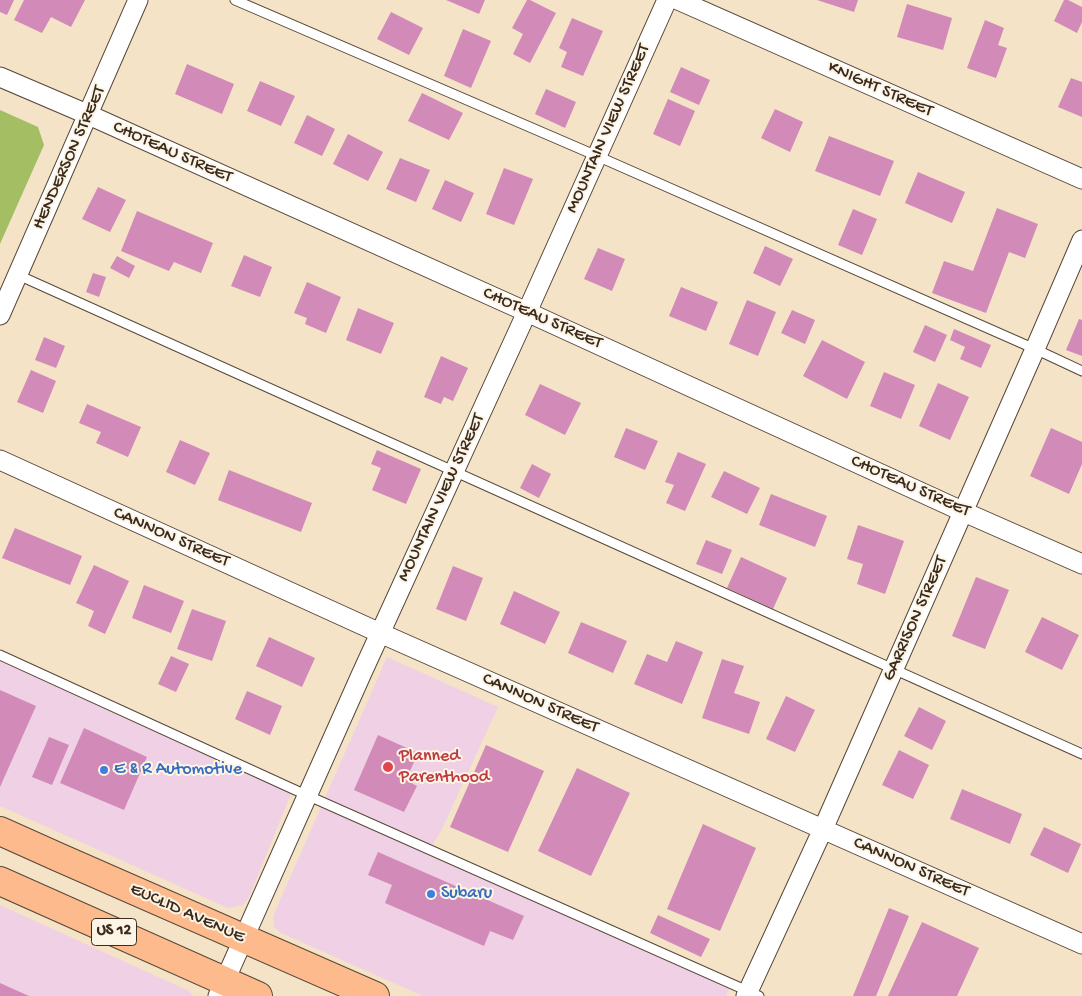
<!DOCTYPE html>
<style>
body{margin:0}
canvas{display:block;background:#f4e3c7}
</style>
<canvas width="1082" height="996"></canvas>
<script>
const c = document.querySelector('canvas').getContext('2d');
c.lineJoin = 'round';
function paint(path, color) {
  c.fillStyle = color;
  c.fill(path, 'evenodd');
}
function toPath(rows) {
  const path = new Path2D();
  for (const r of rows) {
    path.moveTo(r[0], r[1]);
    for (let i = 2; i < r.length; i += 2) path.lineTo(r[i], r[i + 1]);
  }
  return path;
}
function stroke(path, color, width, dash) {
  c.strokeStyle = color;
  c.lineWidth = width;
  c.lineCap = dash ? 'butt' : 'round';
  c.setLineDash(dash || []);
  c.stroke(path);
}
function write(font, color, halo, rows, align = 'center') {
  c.font = font + ' "Gochi Hand",sans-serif';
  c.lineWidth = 4;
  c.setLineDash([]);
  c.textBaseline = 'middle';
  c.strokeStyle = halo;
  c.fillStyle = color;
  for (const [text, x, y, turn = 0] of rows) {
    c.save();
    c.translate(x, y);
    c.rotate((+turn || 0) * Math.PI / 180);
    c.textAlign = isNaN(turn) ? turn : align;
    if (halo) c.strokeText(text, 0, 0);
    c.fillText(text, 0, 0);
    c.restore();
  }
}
paint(toPath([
 [0,655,293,789,249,897,243,905,228,908,0,806],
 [387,657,498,707,442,829,430,849,731,984,726,996,423,996,281,933,274,927,273,916],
 [0,905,189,991,193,996,0,996]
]), '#f0d0e5');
paint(toPath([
 [0,110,38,127,44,145,0,244]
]), '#a4be64');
paint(toPath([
 [0,0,14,0,7,15,0,12],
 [24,0,85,0,71,27,51,17,42,33,14,20],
 [446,0,485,0,479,14],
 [527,0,530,0,556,13,530,63,513,54,523,34,512,28],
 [817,0,858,0,854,12],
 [1064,0,1068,0,1082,7,1082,22,1077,33,1054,21],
 [907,4,952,18,943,50,897,37],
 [391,12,423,28,409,55,377,39],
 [572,18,603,31,583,76,561,67,567,52,559,48],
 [985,20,1004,28,998,45,1007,48,996,78,967,68],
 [463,29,491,41,471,88,444,76],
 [187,64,234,84,222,114,175,94],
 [681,67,710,80,699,105,670,92],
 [1071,78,1082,82,1082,117,1058,107],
 [260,81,295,96,281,126,247,111],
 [546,89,576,102,565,128,535,114],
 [422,93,463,113,449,140,408,121],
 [668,99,695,111,680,146,653,134],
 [775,109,803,122,790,152,761,138],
 [307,115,335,129,322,156,294,143],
 [348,134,383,152,368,181,333,164],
 [829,136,894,161,880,196,815,171],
 [400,158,430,170,416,202,386,189],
 [504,168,533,179,514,225,486,214],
 [918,172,965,192,952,223,905,203],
 [445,180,474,193,461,222,432,209],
 [98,187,126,200,110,232,82,219],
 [997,208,1038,224,1025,258,1009,252,986,313,932,293,944,261,973,271],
 [853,209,877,219,862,255,838,245],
 [137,211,213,243,201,273,174,262,169,271,121,251],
 [765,246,793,259,780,286,753,273],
 [598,248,625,259,612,291,584,279],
 [244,255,272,267,260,297,231,286],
 [117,256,135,266,129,278,110,268],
 [93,273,106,277,99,297,86,292],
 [307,282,341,297,326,333,305,324,307,318,294,313],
 [681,287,718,302,706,331,669,316],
 [747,300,776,312,758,356,729,344],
 [358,308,394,323,381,354,346,340],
 [792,310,815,320,805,344,781,333],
 [1079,319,1082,320,1082,356,1066,350],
 [925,325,947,335,935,362,913,352],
 [954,329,991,345,981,368,960,359,965,347,950,340],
 [44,337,65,346,56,368,35,360],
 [822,340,865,362,847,399,803,376],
 [441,356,468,368,453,401,444,397,441,404,424,397],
 [31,370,56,381,43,413,17,402],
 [884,372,915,385,901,419,870,406],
 [938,383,969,397,950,440,919,426],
 [540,384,581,403,565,435,525,415],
 [87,404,141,427,128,457,96,443,101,432,79,423],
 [626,428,658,441,645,470,614,457],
 [1051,428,1082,442,1082,464,1069,494,1030,476],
 [180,440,210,453,195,485,166,472],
 [377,450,421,469,406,504,372,490,381,468,371,464],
 [678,452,706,464,685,511,666,503,674,485,665,482],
 [532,464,551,474,539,498,520,488],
 [229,470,312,503,301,532,218,500],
 [724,471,760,488,747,514,711,497],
 [771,494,827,516,815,547,759,525],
 [858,525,904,541,885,594,857,584,863,564,847,559],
 [15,528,82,556,70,585,2,558],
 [706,540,732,550,722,574,696,564],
 [741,557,787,578,773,609,727,588],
 [94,565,129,581,105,634,88,626,94,611,76,603],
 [453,566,483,578,466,621,436,609],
 [976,577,1009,590,985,649,952,636],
 [144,585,184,601,171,633,132,618],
 [514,591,560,612,545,644,500,624],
 [192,609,226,621,212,661,177,649],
 [1042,617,1079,635,1062,670,1025,652],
 [581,622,627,641,613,673,568,653],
 [269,637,315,658,302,687,256,666],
 [676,641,703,652,682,704,634,684,647,654,667,662],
 [171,656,189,664,176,692,158,684],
 [722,659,744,666,734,693,760,702,749,734,702,718],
 [0,690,36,706,0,787],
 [247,691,282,706,270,735,235,719],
 [786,696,815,710,795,752,766,739],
 [919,707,946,721,932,750,904,736],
 [84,728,147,757,124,810,60,783],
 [378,735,418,753,406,780,417,786,404,812,354,790],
 [49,737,69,745,52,785,32,777],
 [486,745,544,771,508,852,450,827],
 [899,750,929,765,913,799,882,785],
 [577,768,630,793,591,876,538,851],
 [962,789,1022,814,1010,844,950,819],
 [703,824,756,848,720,931,667,909],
 [1044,827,1081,844,1068,873,1030,855],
 [378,852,524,916,513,940,490,931,484,946,385,903,392,885,368,875],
 [889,908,909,916,876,996,853,996],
 [658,915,710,939,701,957,650,933],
 [922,922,979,948,957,996,888,996],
 [0,983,29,996,0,996]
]), '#d28ab8');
const lane = toPath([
 [235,0,597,156,1035,349,1082,371],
 [18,275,1082,754],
 [0,655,293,789,759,996]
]);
const street = toPath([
 [678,0,1082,179],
 [0,77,89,115,527,312,964,512,1082,564],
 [0,315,138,0],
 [0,460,380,633,1082,944],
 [218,996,361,675,527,312,667,0],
 [746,996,823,829,1035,349,1082,240]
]);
const highway = toPath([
 [0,831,58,857,375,996],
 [0,881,258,996]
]);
stroke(lane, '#574637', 11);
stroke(street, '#574637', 21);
stroke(highway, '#574637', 30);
stroke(lane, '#fff', 9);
stroke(street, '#fff', 19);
stroke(highway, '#fcba8d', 28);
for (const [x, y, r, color] of [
 [388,767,6,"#e0444e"],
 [104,770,5,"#3f7fe0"],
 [431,894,5,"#3f7fe0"]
]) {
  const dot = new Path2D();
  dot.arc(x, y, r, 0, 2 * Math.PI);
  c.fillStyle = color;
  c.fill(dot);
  stroke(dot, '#fcf5e5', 2);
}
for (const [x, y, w] of [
 [114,932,45]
]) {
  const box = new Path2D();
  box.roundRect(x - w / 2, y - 13.5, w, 27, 4);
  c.fillStyle = '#fcf5e5';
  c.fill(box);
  stroke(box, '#3b2a1e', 1);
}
write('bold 16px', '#3b2a1e', null, [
 ["US 12",114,932]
]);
write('18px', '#3b2a1e', '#fcf5e5', [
 ["KNIGHT STREET",880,90,24],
 ["MOUNTAIN VIEW STREET",609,129,-66],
 ["CHOTEAU STREET",172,153,24],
 ["HENDERSON STREET",70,158,-66],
 ["CHOTEAU STREET",542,319,24],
 ["CHOTEAU STREET",910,487,24],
 ["MOUNTAIN VIEW STREET",442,498,-65],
 ["CANNON STREET",171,538,24],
 ["GARRISON STREET",916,619,-66],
 ["CANNON STREET",540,704,24],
 ["CANNON STREET",911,868,24],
 ["EUCLID AVENUE",187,914,24]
]);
write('18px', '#be3a42', '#fcf5e5', [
 ["Planned",399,757],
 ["Parenthood",399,778]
], 'left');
write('18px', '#366cbe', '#fcf5e5', [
 ["E & R Automotive",114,770],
 ["Subaru",441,894]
], 'left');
</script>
